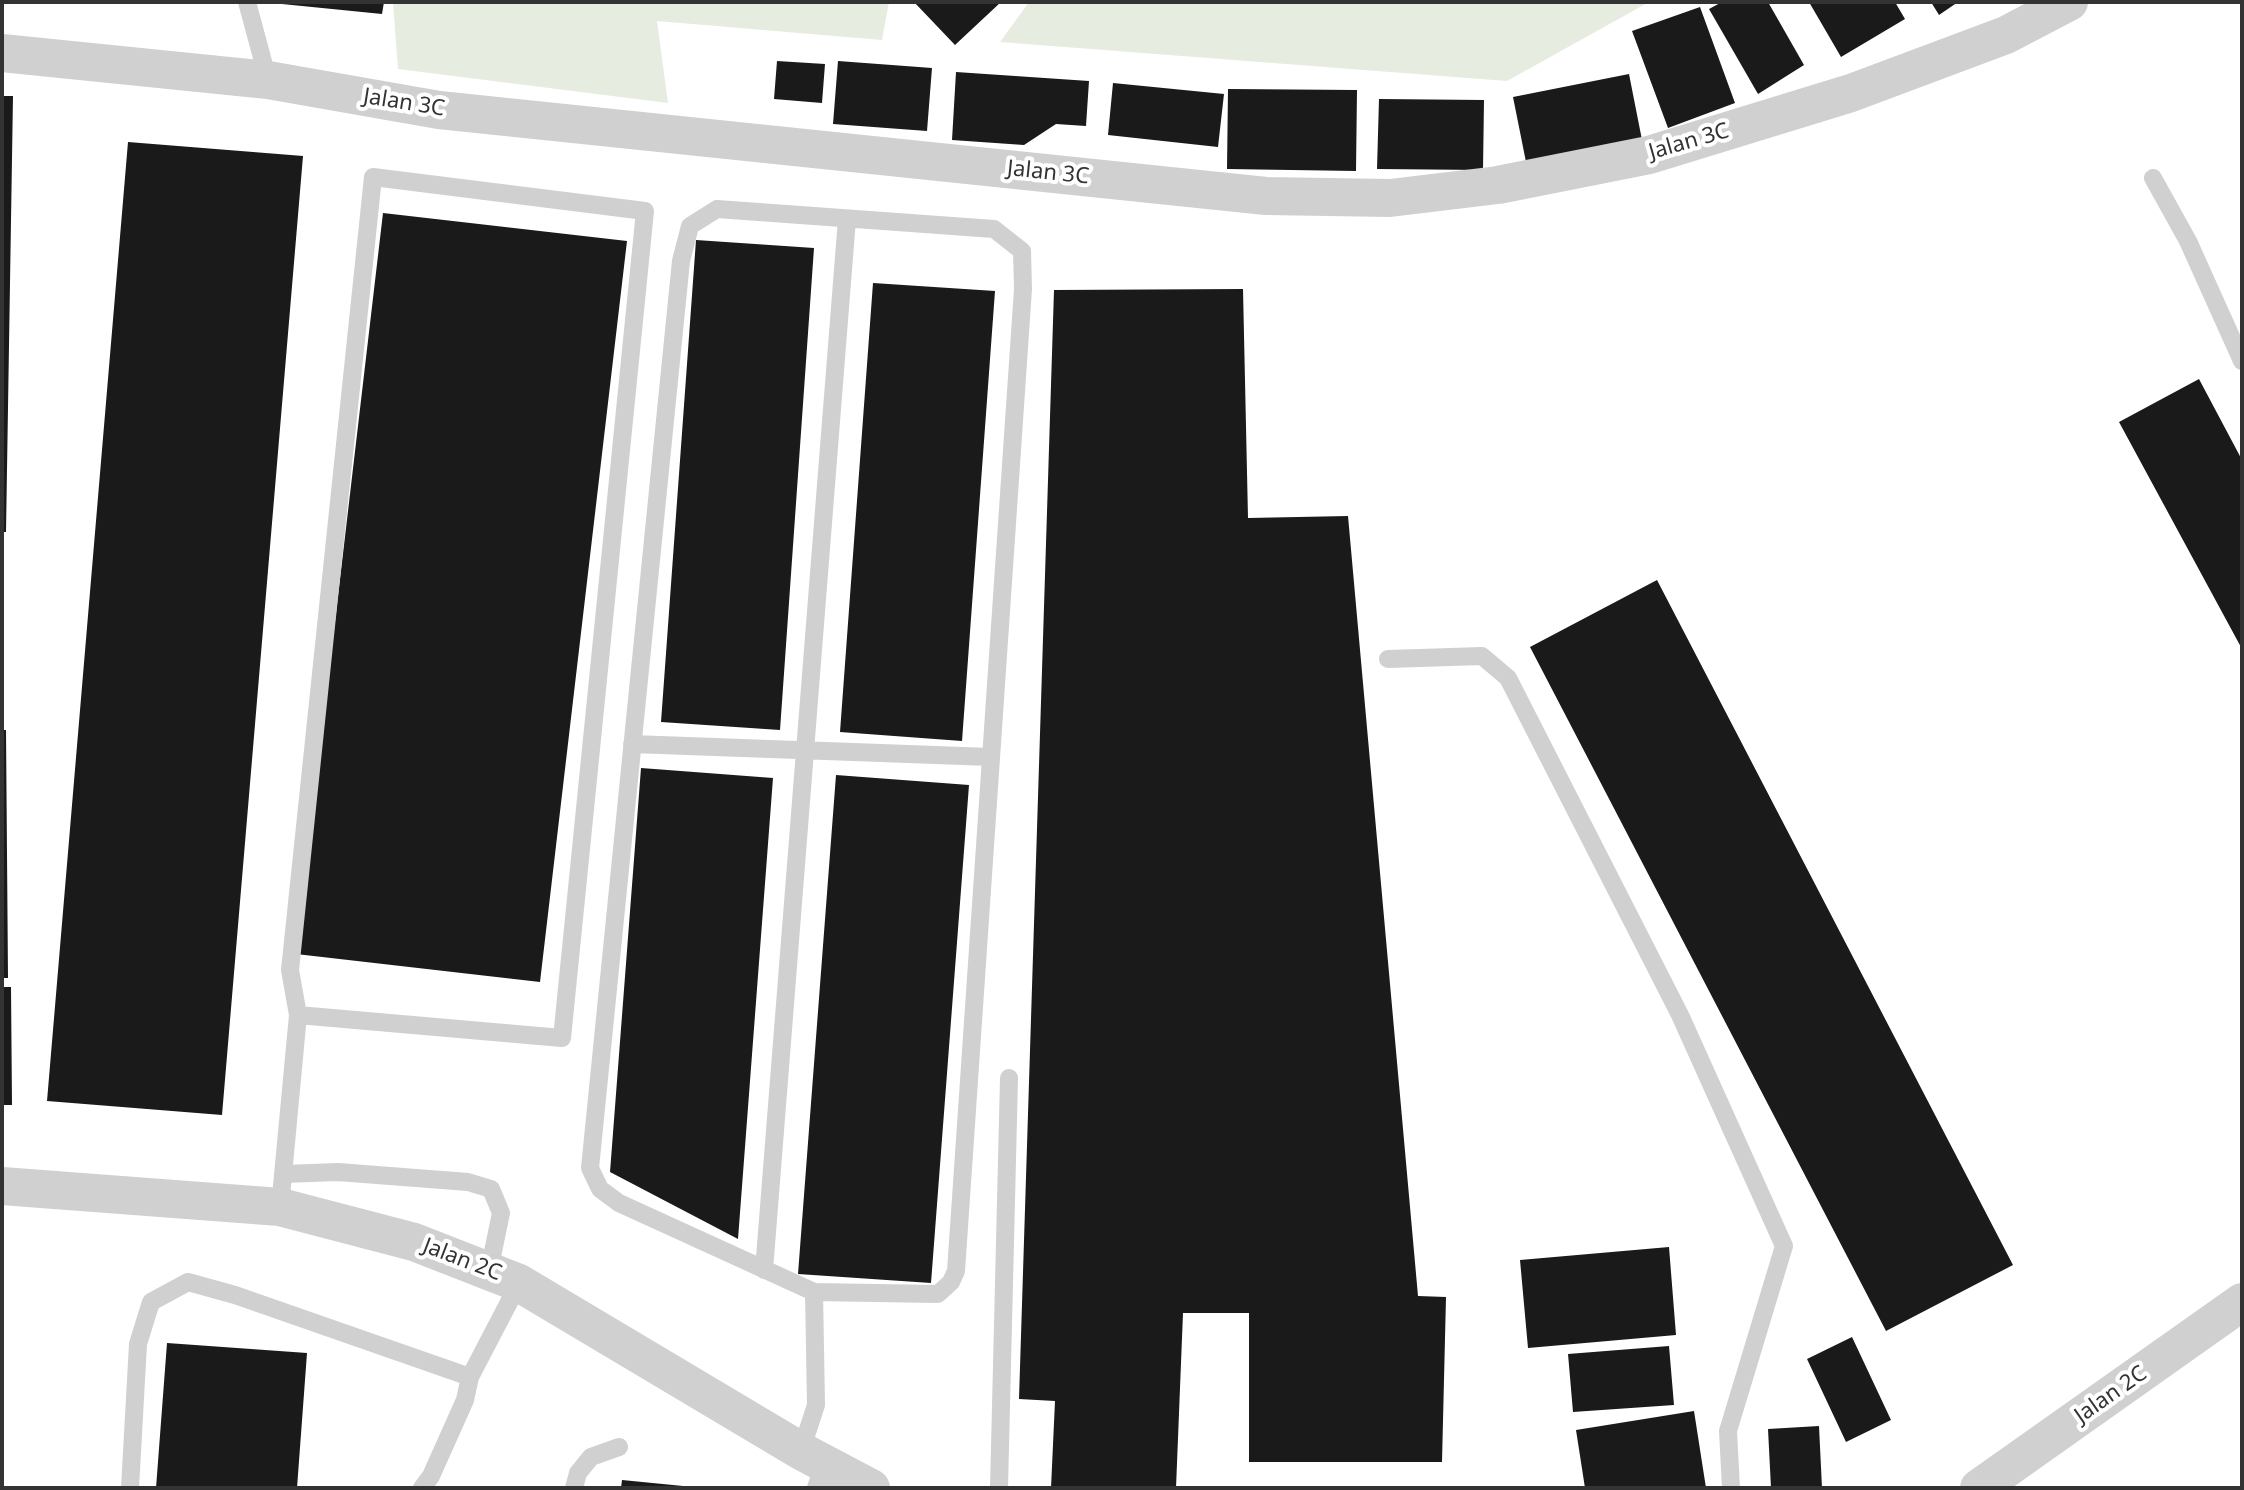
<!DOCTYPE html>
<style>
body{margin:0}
#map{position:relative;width:2244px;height:1490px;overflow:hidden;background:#fff;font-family:"Noto Sans",sans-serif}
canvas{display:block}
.frame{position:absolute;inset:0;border:4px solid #333;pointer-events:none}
</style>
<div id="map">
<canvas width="2244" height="1490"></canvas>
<div class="frame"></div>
</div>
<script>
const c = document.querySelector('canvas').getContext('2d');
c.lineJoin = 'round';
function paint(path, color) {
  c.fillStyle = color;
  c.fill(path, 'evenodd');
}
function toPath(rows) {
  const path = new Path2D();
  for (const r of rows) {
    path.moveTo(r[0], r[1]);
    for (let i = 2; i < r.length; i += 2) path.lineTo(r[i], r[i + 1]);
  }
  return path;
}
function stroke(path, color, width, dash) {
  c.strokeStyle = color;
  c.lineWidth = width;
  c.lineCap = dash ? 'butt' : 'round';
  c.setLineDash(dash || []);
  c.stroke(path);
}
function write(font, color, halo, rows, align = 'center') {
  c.font = font + ' "Noto Sans",sans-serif';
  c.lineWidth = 8;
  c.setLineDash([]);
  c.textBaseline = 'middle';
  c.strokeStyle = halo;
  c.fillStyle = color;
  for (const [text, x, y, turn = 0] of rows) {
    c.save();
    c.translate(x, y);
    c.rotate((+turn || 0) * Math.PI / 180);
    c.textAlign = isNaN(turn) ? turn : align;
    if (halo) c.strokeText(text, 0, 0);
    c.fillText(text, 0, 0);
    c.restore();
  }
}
paint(toPath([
 [393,2,889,2,882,40,657,21,668,103,398,69],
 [1029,2,1649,2,1507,81,1000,42]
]), '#e6ecdf');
paint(toPath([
 [282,2,384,2,382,14,282,4],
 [914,2,1001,2,955,45],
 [1722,2,1768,2,1804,65,1758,94,1709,9],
 [1809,2,1895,2,1905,19,1841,57],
 [1931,2,1958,2,1939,15],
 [1700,7,1735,103,1668,128,1632,31],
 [777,61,825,64,822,103,774,99],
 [838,61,932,68,927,131,833,124],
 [956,72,1089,81,1086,126,1056,124,1024,145,952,140],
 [1629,74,1642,140,1526,162,1513,97],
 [1113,83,1224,94,1218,147,1108,135],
 [1228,89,1357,90,1356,171,1227,169],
 [2,96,13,96,6,532,2,532],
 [1379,99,1484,100,1483,170,1377,169],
 [128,142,303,156,222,1115,47,1101],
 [383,213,627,241,540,982,296,954],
 [696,240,814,248,780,730,661,722],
 [873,283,995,291,962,741,840,732],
 [1243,289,1248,518,1348,516,1418,1296,1446,1297,1442,1462,1249,1462,1249,1313,1183,1313,1176,1488,1051,1488,1055,1401,1019,1399,1054,290],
 [2199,379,2242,460,2242,649,2119,422],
 [1657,580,2013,1265,1886,1331,1530,647],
 [2,730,6,730,8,978,2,978],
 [641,768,773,778,738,1239,610,1172],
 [836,775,969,785,931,1283,798,1274],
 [2,987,11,987,12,1105,2,1105],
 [1669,1247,1676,1335,1528,1348,1520,1260],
 [1852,1337,1891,1420,1846,1442,1807,1359],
 [167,1343,307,1353,297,1488,156,1488],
 [1669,1346,1674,1405,1573,1412,1568,1354],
 [1694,1411,1706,1488,1585,1488,1576,1430],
 [1819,1426,1822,1488,1771,1488,1768,1429],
 [622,1480,683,1486,683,1488,621,1488]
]), '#1a1a1a');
stroke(toPath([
 [247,2,268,80],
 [2153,178,2188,241,2242,361],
 [717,209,994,229,1022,251,1023,289,956,1271,951,1282,938,1294,814,1292,619,1203,600,1189,590,1168,681,261,690,226,717,209],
 [1388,659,1482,656,1508,678,1680,1015,1784,1246,1728,1431,1731,1488],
 [632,744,991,757],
 [283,1174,338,1172,468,1182,491,1189,501,1213,489,1271],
 [280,1207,298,1015,562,1038,645,211,373,177,290,970,298,1015],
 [764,1270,847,219],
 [801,1451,816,1405,814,1292],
 [130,1488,138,1344,151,1302,188,1282,235,1295,470,1377],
 [422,1488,431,1476,465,1400,470,1377,519,1283],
 [574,1488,578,1473,591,1457,619,1447],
 [816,1488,824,1463],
 [999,1488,1009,1078]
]), '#d0d0d0', 18);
stroke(toPath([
 [2,53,268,80,439,110,1266,196,1390,198,1498,185,1649,155,1851,93,2006,35,2069,2],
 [2,1186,280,1207,414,1242,519,1283,801,1451,871,1488],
 [1979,1488,2242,1302]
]), '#d0d0d0', 38);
write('22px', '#333', '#fff', [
 ["Jalan 3C",404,103,9],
 ["Jalan 3C",1689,142,-16],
 ["Jalan 3C",1048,173,6],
 ["Jalan 2C",462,1260,21],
 ["Jalan 2C",2111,1395,-35]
]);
</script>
